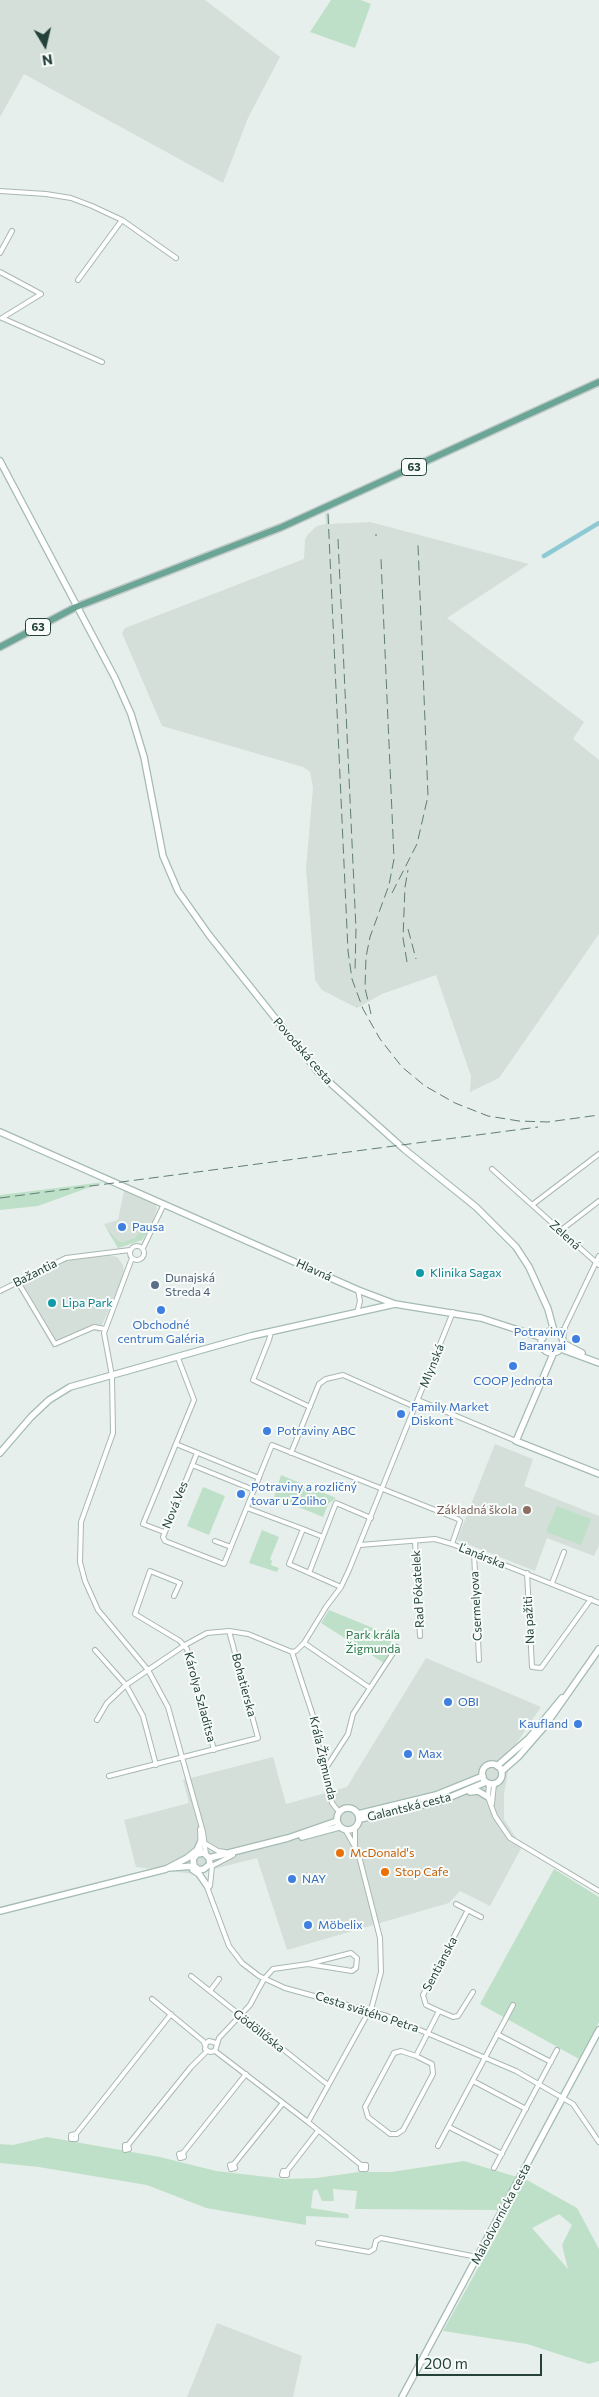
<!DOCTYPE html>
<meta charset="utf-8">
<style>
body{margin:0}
#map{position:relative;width:599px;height:2397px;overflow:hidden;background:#e6efeb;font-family:Commissioner,sans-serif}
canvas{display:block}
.north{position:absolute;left:20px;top:20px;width:50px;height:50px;-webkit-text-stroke:4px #f7fbf9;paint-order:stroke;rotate:171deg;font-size:14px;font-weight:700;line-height:20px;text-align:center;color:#24423a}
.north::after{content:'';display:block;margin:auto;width:18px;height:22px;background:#24423a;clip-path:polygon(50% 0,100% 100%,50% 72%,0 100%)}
.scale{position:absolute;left:416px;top:2354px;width:126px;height:22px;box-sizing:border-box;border:2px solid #24423a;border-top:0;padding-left:6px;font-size:15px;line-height:18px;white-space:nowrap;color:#24423a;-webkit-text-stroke:4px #f7fbf9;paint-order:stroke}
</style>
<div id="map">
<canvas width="599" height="2397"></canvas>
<div class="north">N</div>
<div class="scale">200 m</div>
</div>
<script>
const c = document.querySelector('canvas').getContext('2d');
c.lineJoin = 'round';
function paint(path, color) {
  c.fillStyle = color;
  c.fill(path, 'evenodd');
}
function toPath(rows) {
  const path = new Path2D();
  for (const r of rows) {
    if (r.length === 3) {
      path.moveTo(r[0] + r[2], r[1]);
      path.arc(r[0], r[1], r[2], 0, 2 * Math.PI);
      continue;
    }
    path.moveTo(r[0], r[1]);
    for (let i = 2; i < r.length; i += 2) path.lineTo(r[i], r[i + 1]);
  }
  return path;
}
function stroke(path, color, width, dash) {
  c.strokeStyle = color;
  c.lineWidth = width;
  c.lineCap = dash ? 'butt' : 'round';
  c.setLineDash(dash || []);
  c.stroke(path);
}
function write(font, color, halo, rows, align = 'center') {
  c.font = font + ' Commissioner,sans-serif';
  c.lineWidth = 4;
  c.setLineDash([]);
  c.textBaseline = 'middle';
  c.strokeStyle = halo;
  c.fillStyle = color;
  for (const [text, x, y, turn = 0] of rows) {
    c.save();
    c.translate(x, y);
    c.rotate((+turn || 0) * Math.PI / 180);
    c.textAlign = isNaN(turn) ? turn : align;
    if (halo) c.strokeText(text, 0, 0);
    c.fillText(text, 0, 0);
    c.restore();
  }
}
paint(toPath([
 [0,0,205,0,280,57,248,118,223,183,24,74,0,117],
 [329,512,330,524,370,522,529,564,447,618,584,722,573,739,599,760,599,934,499,1078,470,1092,471,1076,436,975,382,994,357,1008,322,990,315,980,306,869,313,788,310,772,303,767,162,726,122,633,125,628,304,559,305,540,308,534,317,526,326,524,325,513],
 [124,1191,155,1204,157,1208,150,1229,142,1240,118,1248,104,1224,118,1220],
 [109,1255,117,1257,123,1265,124,1274,99,1332,92,1330,53,1348,14,1282,57,1260],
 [495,1444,533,1459,524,1486,599,1516,599,1545,594,1556,547,1538,535,1571,457,1540],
 [426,1658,541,1707,512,1750,504,1794,504,1819,516,1838,524,1843,490,1906,460,1891,449,1903,287,1950,257,1858,194,1874,136,1867,124,1820,189,1803,183,1780,273,1757,286,1804,347,1787],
 [217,2323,302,2356,293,2397,187,2397]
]), '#d4dfda');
paint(toPath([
 [331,0,361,0,371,4,355,48,310,32],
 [104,1182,38,1206,0,1210,0,1195],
 [143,1227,149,1229,142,1240,118,1248,106,1228,119,1242,123,1242,135,1238],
 [281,1475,336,1498,328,1504,323,1517,274,1497],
 [203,1487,225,1496,209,1535,187,1526],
 [557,1506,591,1519,581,1545,546,1532],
 [262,1530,279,1537,270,1559,272,1561,271,1565,279,1568,277,1572,249,1563],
 [329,1610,378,1630,395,1645,384,1663,321,1623],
 [554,1869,599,1897,599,2022,579,2059,480,2004],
 [47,2137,160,2157,216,2171,285,2179,316,2178,359,2172,391,2172,464,2161,527,2180,577,2208,599,2249,599,2361,589,2364,527,2344,443,2331,507,2216,497,2210,355,2209,357,2191,333,2189,334,2201,322,2201,317,2189,313,2191,311,2208,348,2214,349,2218,306,2216,306,2225,206,2208,147,2185,39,2167,0,2163,0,2144,13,2145],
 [559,2214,572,2225,562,2245,568,2269,532,2228]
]), '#bfe0c8');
stroke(toPath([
 [544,556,599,523]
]), '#8ec9d4', 4.5);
const street = toPath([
 [0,191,46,194,71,198,92,206,122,220,176,258],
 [0,253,12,231],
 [0,272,41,294,2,318],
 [78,280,122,220],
 [2,318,102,362],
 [492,1169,599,1265],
 [532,1205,599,1154],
 [560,1231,599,1201],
 [137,1253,7],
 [143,1248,164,1204],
 [132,1258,104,1333,112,1376,113,1433,81,1522,80,1562,85,1581,98,1610,148,1670,168,1707,203,1832,206,1854],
 [18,1282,55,1344,94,1327,105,1329],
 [0,1291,66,1258,130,1250],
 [357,1313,360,1301,358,1290],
 [271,1332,269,1340,253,1380,310,1407],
 [557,1332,565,1329],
 [563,1339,565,1327,599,1256],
 [418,1400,516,1441],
 [176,1444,259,1478],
 [197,1453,163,1537,165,1541,224,1564,272,1445,458,1519,460,1521,452,1544],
 [291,1453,319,1384,326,1379,343,1375,415,1407],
 [192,1465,254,1490],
 [247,1508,303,1529,289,1564,341,1587],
 [303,1529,323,1537],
 [164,1532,143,1524,194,1400,178,1358],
 [215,1541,231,1547],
 [415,1541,420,1636],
 [360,1545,435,1539,452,1544,599,1603],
 [474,1552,479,1660],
 [309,1573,336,1503,371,1518],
 [527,1573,532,1667,541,1668,591,1599],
 [552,1583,564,1552],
 [174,1596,180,1583,150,1571,135,1614,180,1641,187,1649,214,1750],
 [304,1643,370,1688],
 [95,1650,126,1685,143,1716,156,1765],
 [292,1652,296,1651,304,1643,326,1607,341,1587,349,1570,453,1312],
 [292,1652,317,1728,317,1740,332,1803,339,1812],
 [97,1720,107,1703,126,1685,185,1645,207,1633,229,1631,248,1634,292,1652],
 [323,1767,328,1765,348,1734,353,1714,397,1647],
 [109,1776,258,1738,229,1631],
 [489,1784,488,1797,495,1816,510,1838,599,1891],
 [492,1804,494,1784],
 [200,1829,201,1853],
 [206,1844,218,1851,225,1852],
 [355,1845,355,1829],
 [210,1886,212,1866,233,1855],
 [207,1887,229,1946,242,1963,259,1976,285,1988,387,2016,516,2071,573,2104,599,2142],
 [456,1904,481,1917],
 [191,1976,328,2085],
 [210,1991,219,1979],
 [152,1999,203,2041,205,2045],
 [439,2011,426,2005,423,1995,468,1910],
 [497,2034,551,2062],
 [216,2043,209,2041,206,2043,205,2049,210,2052,215,2051,219,2038,250,2005,264,1979,273,1969,308,1964,352,1971,356,1968,357,1958,351,1953,308,1964],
 [215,2051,308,2122,361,2165,361,2169,366,2169,366,2165,361,2165],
 [416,2056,401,2051,394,2053,365,2107,368,2117,390,2134,397,2134,403,2130,433,2074,432,2064,416,2056,439,2011,453,2017,458,2016,473,1992],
 [473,2081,526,2109],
 [308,2122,372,2006,381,1972,380,1938,358,1852,346,1831],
 [449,2127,502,2154],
 [76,2134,71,2135,71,2139,76,2139,76,2134,171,2014],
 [128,2145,129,2149,125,2150,125,2145,128,2145,191,2067,207,2051],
 [438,2146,513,2005],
 [183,2153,184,2157,180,2158,179,2154,183,2153,246,2074],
 [234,2164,235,2168,231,2169,230,2165,234,2164,283,2103],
 [494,2168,557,2050],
 [287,2171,283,2171,282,2175,287,2175,287,2171,318,2131],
 [318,2243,369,2252,374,2249,376,2241,381,2238,477,2257]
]);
const secondary = toPath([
 [0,461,115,678,131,714,144,757,163,856,178,891,209,935,318,1072,404,1149,476,1207,516,1247,529,1267,548,1309,554,1331],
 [0,1132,358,1290,395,1304,481,1318,543,1338],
 [552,1342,11],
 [563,1343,582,1353],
 [561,1349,599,1363],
 [554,1352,516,1441,599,1474],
 [0,1453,31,1417,49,1400,70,1387,251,1336,395,1304],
 [492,1774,10],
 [497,1766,529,1738,562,1698],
 [502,1771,518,1757,545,1726,599,1649],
 [470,1792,478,1791,488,1797],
 [348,1819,11],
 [358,1814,436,1795,483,1776],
 [360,1819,441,1801,486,1782],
 [302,1837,339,1827],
 [209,1858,288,1838,337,1821],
 [168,1868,194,1866,199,1870,204,1869,210,1864,209,1858,204,1853,197,1854,193,1859,194,1866],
 [193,1870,199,1874,208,1887],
 [0,1911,166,1869,187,1858,197,1850,201,1841],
 [402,2397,599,2030]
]);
const primary = toPath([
 [0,647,76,607,282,527,599,382]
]);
stroke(street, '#a8b8b2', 6);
stroke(secondary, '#a4bbb3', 8);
stroke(primary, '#c2cac8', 9);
stroke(street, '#fff', 4);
stroke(secondary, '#fff', 5.5);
stroke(primary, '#6aa596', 6);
stroke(toPath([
 [328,514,348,951,352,979,363,1009,380,1039,402,1067,425,1086,455,1103,488,1116,519,1121,548,1122,599,1115],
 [376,534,376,536],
 [338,539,356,929,355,971],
 [392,893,417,844,428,796,418,545],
 [408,929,416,959],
 [407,962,403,938,405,887,408,870],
 [371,1014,365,988,366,957,370,937,389,885,394,859,381,559],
 [0,1198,538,1127]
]), '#5f7d75', 1, [10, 5]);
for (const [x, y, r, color] of [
 [122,1227,5,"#3f7fe0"],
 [420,1273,5,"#0f9aa8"],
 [155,1285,5,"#5c6f8a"],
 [52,1303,5,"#0f9aa8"],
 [161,1310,5,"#3f7fe0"],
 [576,1339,5,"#3f7fe0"],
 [513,1366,5,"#3f7fe0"],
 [401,1414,5,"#3f7fe0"],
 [267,1431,5,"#3f7fe0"],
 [241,1494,5,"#3f7fe0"],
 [527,1510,5,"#8d6e63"],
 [448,1702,5,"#3f7fe0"],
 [578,1724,5,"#3f7fe0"],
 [408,1754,5,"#3f7fe0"],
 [340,1853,5,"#e8710a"],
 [385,1872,5,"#e8710a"],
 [292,1879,5,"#3f7fe0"],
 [308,1925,5,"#3f7fe0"]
]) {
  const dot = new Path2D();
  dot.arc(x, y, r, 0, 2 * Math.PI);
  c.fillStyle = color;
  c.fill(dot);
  stroke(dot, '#f7fbf9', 2);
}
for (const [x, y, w] of [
 [414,467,25],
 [38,627,25]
]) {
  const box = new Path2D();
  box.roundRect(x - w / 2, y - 8.5, w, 17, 4);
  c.fillStyle = '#f7fbf9';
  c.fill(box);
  stroke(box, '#24423a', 1);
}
write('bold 11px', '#24423a', null, [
 ["63",414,467],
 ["63",38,627]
]);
write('12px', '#24423a', '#f7fbf9', [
 ["Povodská cesta",303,1051,49],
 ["Zelená",565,1235,42],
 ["Hlavná",314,1270,24],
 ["Bažantia",35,1273,-27],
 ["Mlynská",432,1366,-68],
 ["Nová Ves",175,1505,-68],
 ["Ľanárska",482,1556,22],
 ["Rad Pókatelek",418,1589,-93],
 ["Csermelyova",476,1606,-93],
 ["Na pažiti",529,1620,-93],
 ["Bohatierska",244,1685,75],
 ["Károlya Szladitsa",200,1697,75],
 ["Kráľa Žigmunda",323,1758,77],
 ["Galantská cesta",409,1807,-14],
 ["Sentianska",440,1964,-62],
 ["Cesta svätého Petra",367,2012,18],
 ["Gödöllőska",259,2031,38],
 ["Malodvornícka cesta",501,2214,-62]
]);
write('12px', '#366cbe', '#f7fbf9', [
 ["Pausa",132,1227],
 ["Obchodné",161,1325,"center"],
 ["centrum Galéria",161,1339,"center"],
 ["Potraviny",566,1332,"right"],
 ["Baranyai",566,1346,"right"],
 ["COOP Jednota",513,1381,"center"],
 ["Family Market",411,1407],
 ["Diskont",411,1421],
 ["Potraviny ABC",277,1431],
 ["Potraviny a rozličný",251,1487],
 ["tovar u Zoliho",251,1501],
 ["OBI",458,1702],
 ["Kaufland",568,1724,"right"],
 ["Max",418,1754],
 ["NAY",302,1879],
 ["Möbelix",318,1925]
], 'left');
write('12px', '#0d838f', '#f7fbf9', [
 ["Klinika Sagax",430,1273],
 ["Lipa Park",62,1303]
], 'left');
write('12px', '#4e5e75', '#f7fbf9', [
 ["Dunajská",165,1278],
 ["Streda 4",165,1292]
], 'left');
write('12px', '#785e54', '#f7fbf9', [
 ["Základná škola",517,1510]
], 'right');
write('12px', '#2d7a4b', '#f7fbf9', [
 ["Park kráľa",373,1635],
 ["Žigmunda",373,1649]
]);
write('12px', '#c56008', '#f7fbf9', [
 ["McDonald's",350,1853],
 ["Stop Cafe",395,1872]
], 'left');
</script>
